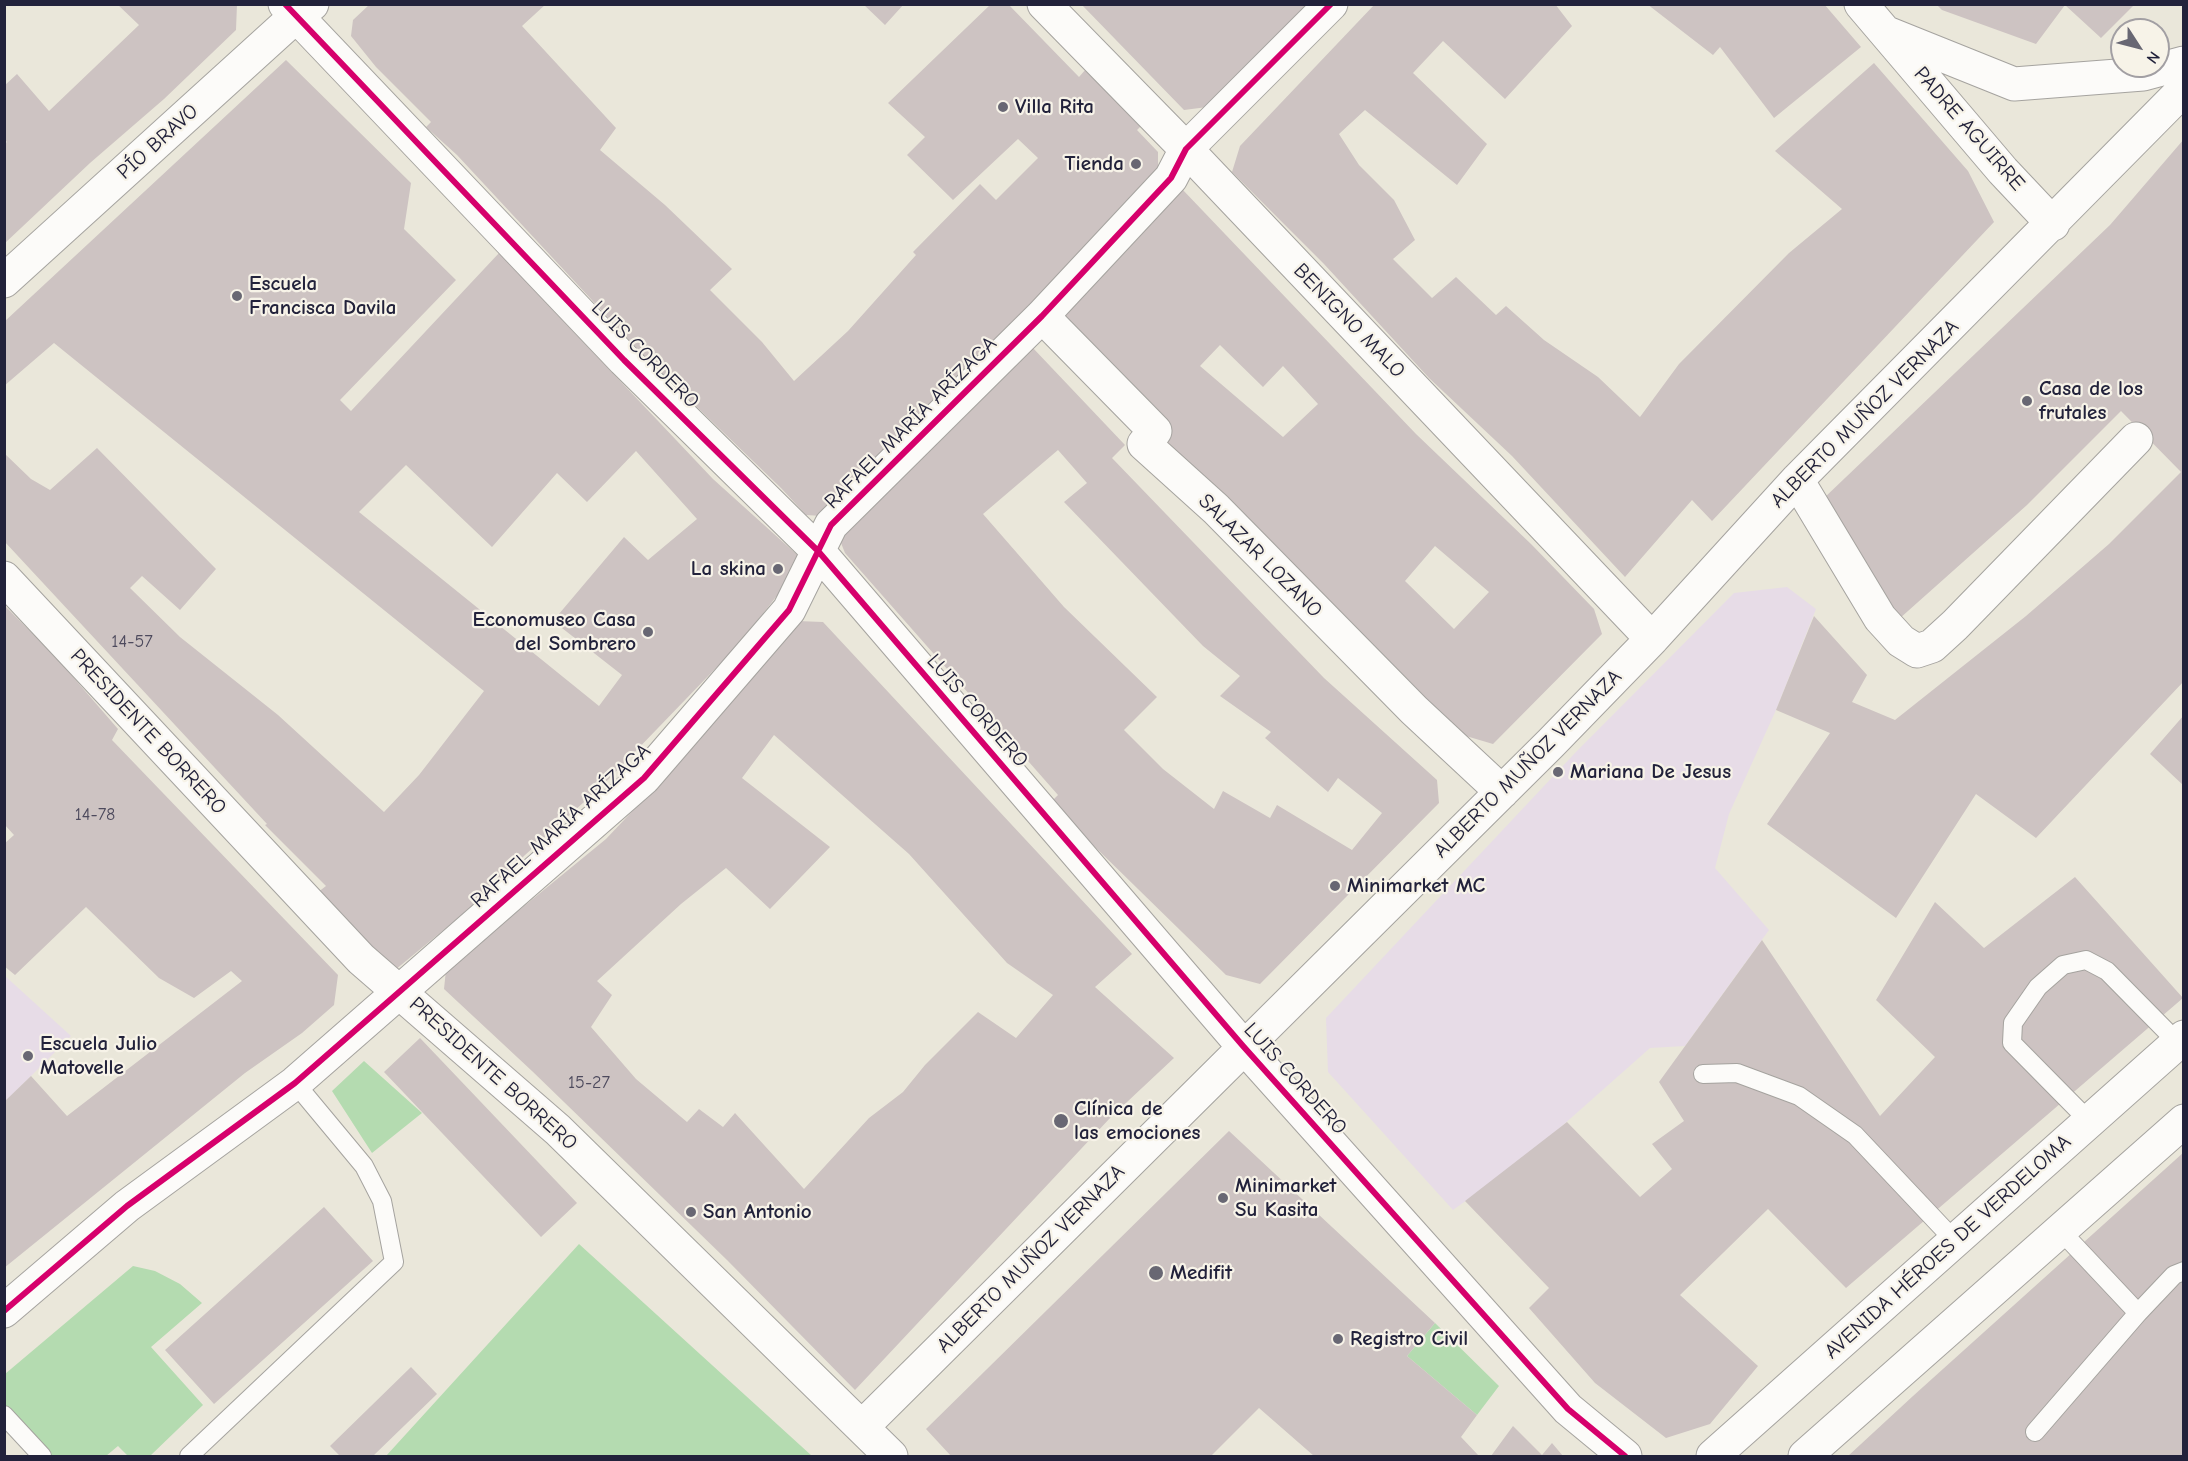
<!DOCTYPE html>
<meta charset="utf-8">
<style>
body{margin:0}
#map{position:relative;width:2188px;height:1461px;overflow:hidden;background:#eae7da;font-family:"Comic Neue",sans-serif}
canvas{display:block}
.frame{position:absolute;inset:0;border:6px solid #22223b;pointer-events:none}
.north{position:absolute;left:2110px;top:18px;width:60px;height:60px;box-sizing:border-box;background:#f7f3e8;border:2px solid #a29fa3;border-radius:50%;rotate:126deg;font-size:16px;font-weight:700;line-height:24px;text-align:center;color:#22223b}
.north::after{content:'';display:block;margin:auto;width:21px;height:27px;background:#686773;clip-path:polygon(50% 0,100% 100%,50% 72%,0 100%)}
</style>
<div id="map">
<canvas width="2188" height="1461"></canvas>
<div class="frame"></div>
<div class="north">N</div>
</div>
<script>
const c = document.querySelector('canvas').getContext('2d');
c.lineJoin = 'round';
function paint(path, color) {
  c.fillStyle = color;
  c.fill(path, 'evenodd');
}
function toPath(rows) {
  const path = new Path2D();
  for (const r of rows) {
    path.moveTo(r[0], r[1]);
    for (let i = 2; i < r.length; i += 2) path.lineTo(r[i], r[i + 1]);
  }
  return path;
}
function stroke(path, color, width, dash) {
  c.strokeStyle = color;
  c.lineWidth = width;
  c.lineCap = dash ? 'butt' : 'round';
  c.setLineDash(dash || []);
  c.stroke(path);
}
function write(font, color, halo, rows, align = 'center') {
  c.font = font + ' "Comic Neue",sans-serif';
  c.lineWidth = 4.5;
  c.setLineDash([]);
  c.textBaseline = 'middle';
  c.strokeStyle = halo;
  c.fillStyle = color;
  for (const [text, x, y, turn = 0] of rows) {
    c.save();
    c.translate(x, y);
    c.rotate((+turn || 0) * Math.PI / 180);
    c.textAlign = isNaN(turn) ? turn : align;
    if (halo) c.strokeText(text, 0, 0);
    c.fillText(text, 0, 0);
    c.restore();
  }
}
paint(toPath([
 [1787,587,1816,609,1776,710,1729,814,1715,868,1769,930,1685,1046,1650,1048,1527,1157,1453,1210,1328,1072,1326,1018,1575,753,1734,593],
 [4,975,71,1036,5,1102,4,1102]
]), '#e7dce7');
paint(toPath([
 [364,1061,422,1113,372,1153,332,1091],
 [579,1244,812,1456,386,1456],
 [133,1266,155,1271,180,1284,202,1303,151,1347,203,1405,150,1456,128,1456,118,1446,106,1456,51,1456,5,1406,5,1374],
 [1435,1323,1499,1386,1477,1415,1407,1356]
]), '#b4dbb0');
paint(toPath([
 [117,4,237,4,236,30,164,99,90,163,4,244,4,144,7,142,4,139,4,86,17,74,49,111,139,25],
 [370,4,546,4,522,26,616,128,600,150,665,205,732,269,710,290,762,342,794,381,848,331,916,255,913,252,980,184,996,200,1038,158,1018,139,953,200,907,155,925,137,888,103,991,4,1008,4,1079,77,1086,69,1142,125,1137,130,1158,152,1158,178,822,516,806,515,781,488,643,355,457,155,426,127,431,122,376,67,351,36,353,20],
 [863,4,904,4,885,25],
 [1081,4,1313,4,1215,106,1184,110],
 [1375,4,1555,4,1572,26,1505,99,1443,41,1413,73,1487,144,1457,185,1365,110,1339,134,1359,165,1394,200,1415,240,1393,259,1432,298,1456,277,1496,315,1506,306,1544,340,1598,377,1640,417,1679,364,1789,253,1842,209,1775,151,1874,63,1968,171,1994,222,1712,521,1692,500,1625,577,1512,456,1429,378,1324,264,1232,172,1240,146],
 [1647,4,1824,4,1861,47,1774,118,1720,47,1713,55],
 [1936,4,2135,4,2101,38,2065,5,2036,44,1942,10],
 [286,60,411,183,404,229,456,280,340,400,351,411,499,253,713,479,804,561,740,643,603,785,525,855,480,900,395,970,313,896,326,886,265,825,267,824,4,541,4,453,31,479,50,490,97,448,216,569,180,610,142,576,130,588,180,637,278,715,384,812,419,775,484,691,54,343,4,386,4,322],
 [636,451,697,519,648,560,624,537,553,621,622,675,599,706,359,512,406,465,492,547,557,473,587,502],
 [2184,139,2184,681,2036,838,1976,794,1896,918,1767,824,1830,733,1776,710,1814,616,1867,675,1852,702,1895,720,2026,616,2109,544,2181,472,2121,411,2027,505,1899,619,1823,499,2110,225],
 [1182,189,1416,434,1531,544,1594,609,1602,634,1493,744,1466,736,1404,685,1157,440,1059,322],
 [1220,345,1263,387,1283,366,1318,404,1283,437,1200,366],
 [1435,546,1489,592,1454,629,1405,581],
 [1032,347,1125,445,1112,458,1324,678,1437,780,1439,803,1260,984,1226,975,1050,803,1058,795,845,553,839,538],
 [1058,450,1087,483,1064,502,1203,646,1240,676,1220,696,1271,732,1265,738,1328,792,1338,778,1382,813,1352,850,1277,805,1270,818,1223,791,1214,809,1163,769,1124,730,1157,697,1064,607,983,514],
 [4,605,54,655,118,729,112,740,338,975,334,1005,302,1033,245,1073,4,1268,4,1102,31,1076,67,1116,242,981,231,971,194,998,159,978,86,907,15,975,4,966,4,844,14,835,4,824],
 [797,621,823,622,1132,954,1095,987,1174,1058,1111,1117,855,1390,727,1260,532,1071,444,989,446,970,606,839,696,744],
 [774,735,909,854,1007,963,1053,995,1016,1038,978,1012,925,1065,903,1092,869,1118,804,1189,735,1113,723,1127,699,1109,687,1122,636,1079,591,1027,612,995,597,981,681,904,726,868,770,909,830,847,742,778],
 [2184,715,2184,786,2150,754],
 [2075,877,2183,998,1846,1288,1768,1209,1680,1295,1758,1366,1710,1424,1666,1438,1595,1383,1529,1308,1549,1288,1465,1201,1567,1122,1640,1197,1672,1169,1652,1144,1684,1121,1659,1082,1762,940,1880,1116,1935,1057,1876,1000,1935,902,1984,948],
 [420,1038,577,1203,541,1237,384,1072],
 [1229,1131,1435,1323,1407,1356,1477,1415,1461,1437,1479,1456,1314,1456,1259,1408,1211,1456,951,1456,926,1429],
 [2184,1152,2184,1456,1848,1456,1913,1396],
 [324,1207,373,1261,214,1404,165,1350],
 [411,1367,437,1394,373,1456,340,1456,330,1446],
 [1513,1426,1542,1455,1552,1443,1563,1456,1491,1456]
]), '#cdc3c2');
const service = toPath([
 [1703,1074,1737,1073,1799,1096,1855,1135,1955,1241],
 [2089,1121,2012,1043,2013,1023,2038,987,2063,965,2086,960,2107,971,2177,1042],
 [2138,1313,2174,1275,2184,1271],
 [4,1415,42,1456],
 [2035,1432,2138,1313,2060,1230],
 [189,1456,394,1262,382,1201,364,1166,295,1083]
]);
const minor = toPath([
 [285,4,624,360,818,551,1243,1046,1568,1409,1625,1456],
 [1044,4,1186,149,1652,639],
 [1861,4,2003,171,2053,224],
 [1887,33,2014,84,2143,74,2184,63],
 [4,281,296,16,312,4],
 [1042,316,1155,431,1144,444,1216,509,1414,710,1502,792],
 [1797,480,1880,618,1901,641,1917,651,1932,646,1955,625,2136,439],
 [4,578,361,959,558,1130,891,1456],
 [4,1311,127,1206,295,1083,644,778,789,610,831,525,1042,316,1171,178,1186,149,1331,4],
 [862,1427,1551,743,1652,639,1797,480,2184,89]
]);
const secondary = toPath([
 [1713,1456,2184,1037],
 [1805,1456,2184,1121]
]);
stroke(service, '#a5a39f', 20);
stroke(minor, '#a5a39f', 35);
stroke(secondary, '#a5a39f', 35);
stroke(service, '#fcfbf9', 18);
stroke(minor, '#fcfbf9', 33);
stroke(secondary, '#fcfbf9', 33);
stroke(toPath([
 [285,4,624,360,818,551,1243,1046,1568,1409,1625,1456],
 [4,1311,127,1206,295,1083,644,778,789,610,831,525,1042,316,1171,178,1186,149,1331,4]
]), '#d6006c', 6);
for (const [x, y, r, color] of [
 [1003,107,6,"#686773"],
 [1136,164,6,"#686773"],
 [237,296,6,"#686773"],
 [2027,401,6,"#686773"],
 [778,569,6,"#686773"],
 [648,632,6,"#686773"],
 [1558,772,6,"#686773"],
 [1335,886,6,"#686773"],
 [28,1056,6,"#686773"],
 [1061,1121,8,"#686773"],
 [1223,1198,6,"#686773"],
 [691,1212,6,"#686773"],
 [1156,1273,8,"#686773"],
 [1338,1339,6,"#686773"]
]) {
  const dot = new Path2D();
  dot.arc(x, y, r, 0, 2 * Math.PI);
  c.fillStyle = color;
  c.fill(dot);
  stroke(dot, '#f7f3e8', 2);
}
write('18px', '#4d4a5d', null, [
 ["14-57",132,642],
 ["14-78",95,815],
 ["15-27",589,1083]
]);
write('bold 21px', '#22223b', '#f7f3e8', [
 ["Villa Rita",1015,107],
 ["Tienda",1124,164,"right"],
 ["Escuela",249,284],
 ["Francisca Davila",249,308],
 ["Casa de los",2039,389],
 ["frutales",2039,413],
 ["La skina",766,569,"right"],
 ["Economuseo Casa",636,620,"right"],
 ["del Sombrero",636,644,"right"],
 ["Mariana De Jesus",1570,772],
 ["Minimarket MC",1347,886],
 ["Escuela Julio",40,1044],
 ["Matovelle",40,1068],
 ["Clínica de",1074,1109],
 ["las emociones",1074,1133],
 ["Minimarket",1235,1186],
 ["Su Kasita",1235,1210],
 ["San Antonio",703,1212],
 ["Medifit",1170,1273],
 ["Registro Civil",1350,1339]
], 'left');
write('21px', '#22223b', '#f7f3e8', [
 ["PADRE AGUIRRE",1969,129,49],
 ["PÍO BRAVO",158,142,-42],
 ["BENIGNO MALO",1349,321,46],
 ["LUIS CORDERO",645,355,45],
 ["ALBERTO MUÑOZ VERNAZA",1865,414,-45],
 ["RAFAEL MARÍA ARÍZAGA",911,423,-45],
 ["SALAZAR LOZANO",1260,556,45],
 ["LUIS CORDERO",977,711,49],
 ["PRESIDENTE BORRERO",148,732,47],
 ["ALBERTO MUÑOZ VERNAZA",1528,764,-45],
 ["RAFAEL MARÍA ARÍZAGA",561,826,-42],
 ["PRESIDENTE BORRERO",493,1074,42],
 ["LUIS CORDERO",1295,1079,48],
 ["AVENIDA HÉROES DE VERDELOMA",1948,1247,-42],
 ["ALBERTO MUÑOZ VERNAZA",1031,1259,-45]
]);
</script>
